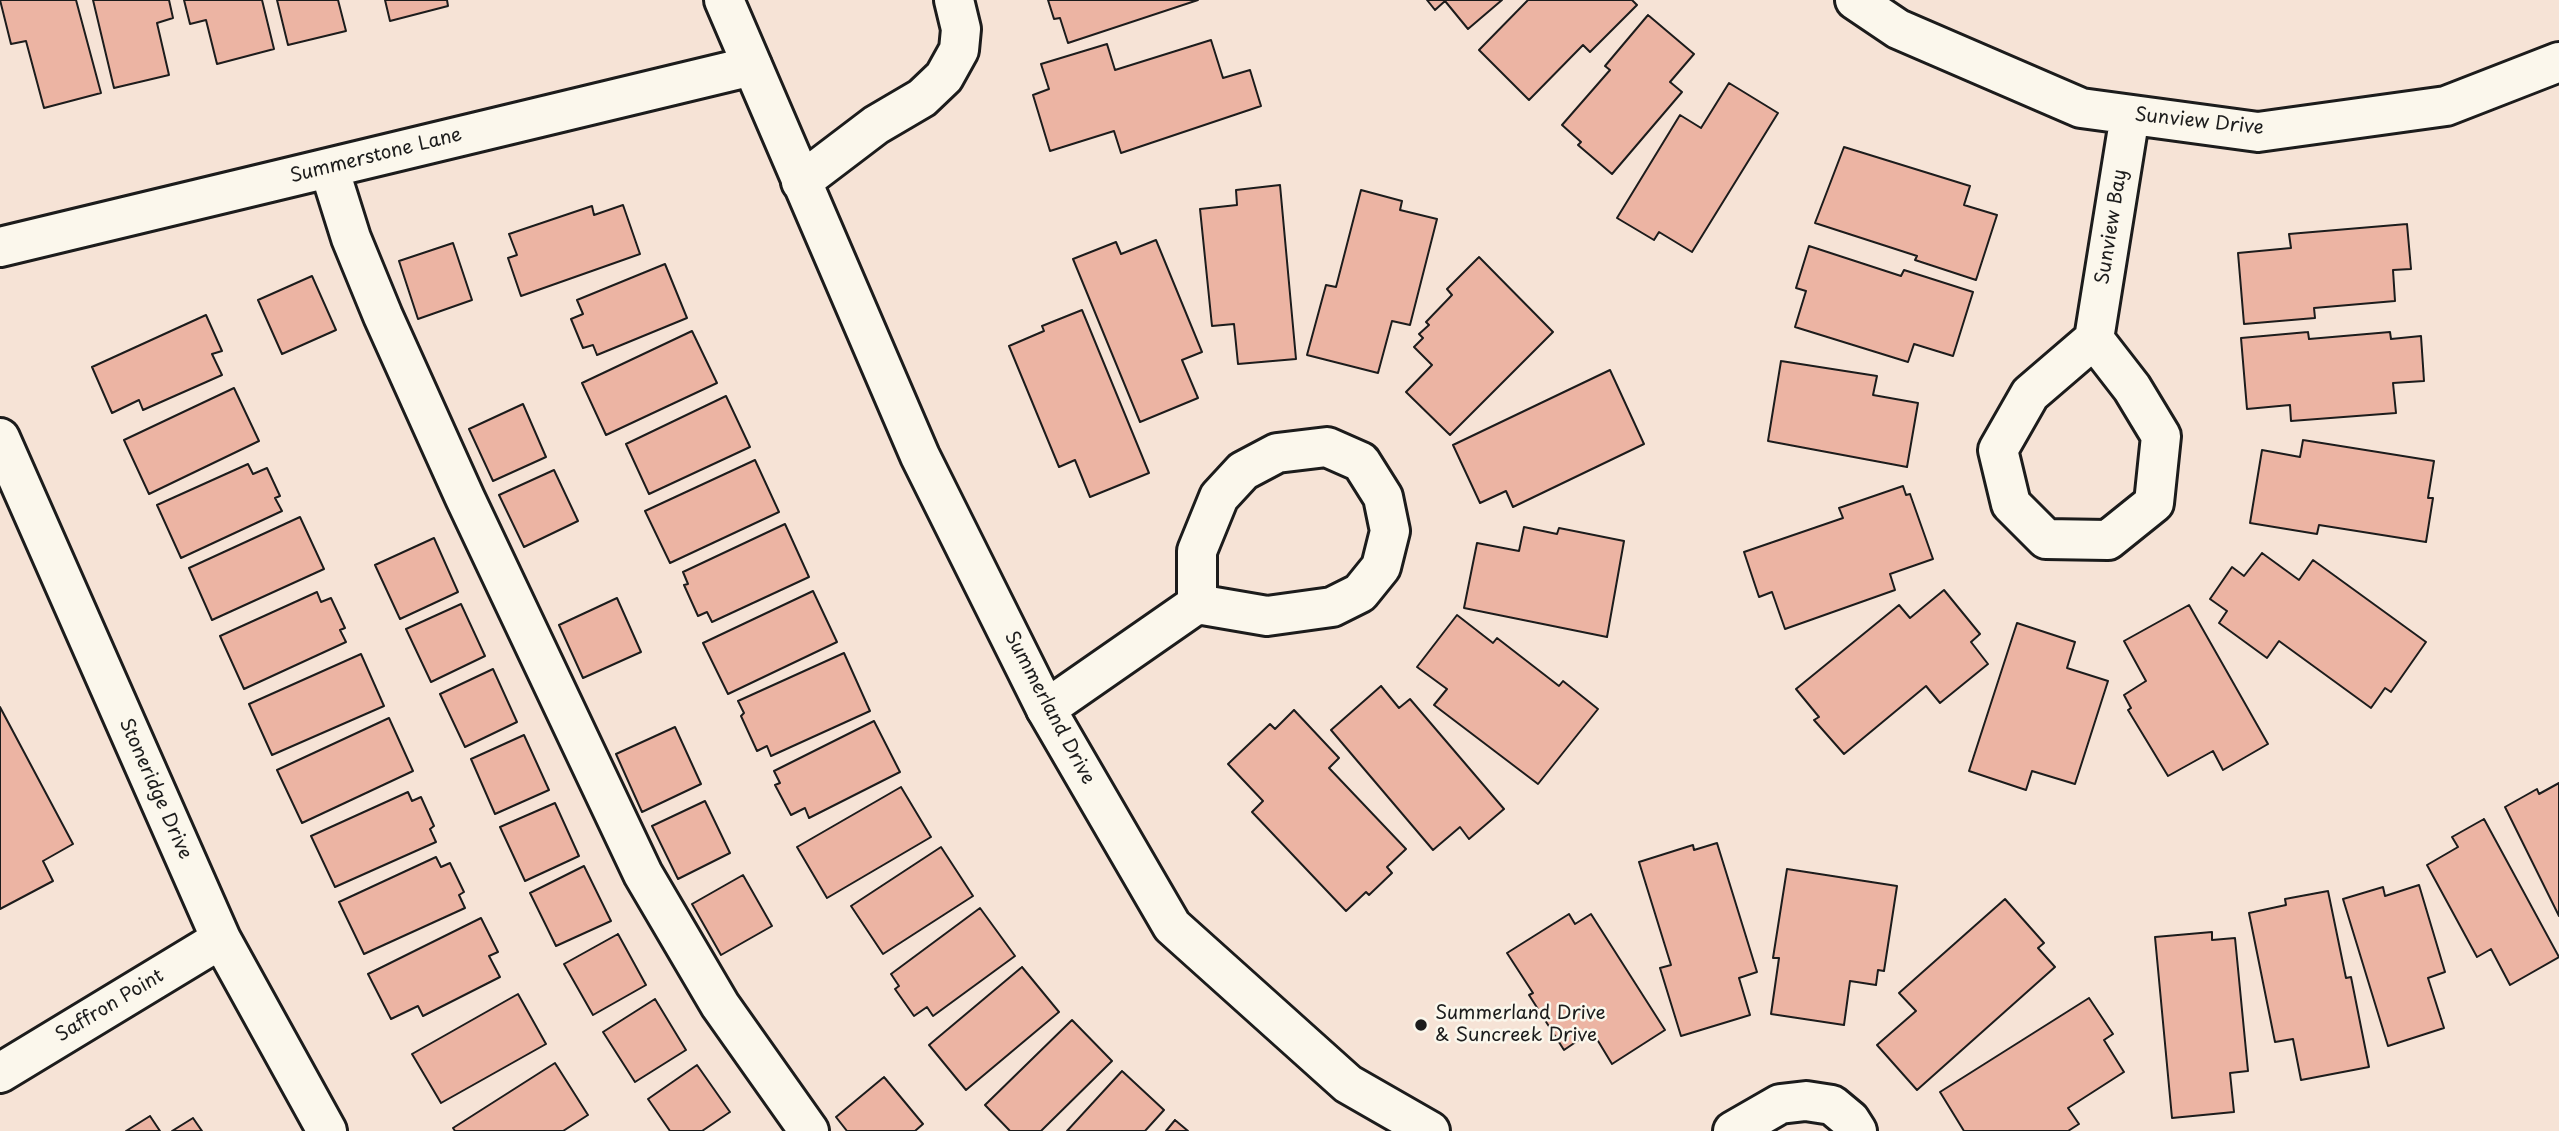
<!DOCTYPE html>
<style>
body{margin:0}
canvas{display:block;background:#f6e3d6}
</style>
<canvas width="2559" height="1131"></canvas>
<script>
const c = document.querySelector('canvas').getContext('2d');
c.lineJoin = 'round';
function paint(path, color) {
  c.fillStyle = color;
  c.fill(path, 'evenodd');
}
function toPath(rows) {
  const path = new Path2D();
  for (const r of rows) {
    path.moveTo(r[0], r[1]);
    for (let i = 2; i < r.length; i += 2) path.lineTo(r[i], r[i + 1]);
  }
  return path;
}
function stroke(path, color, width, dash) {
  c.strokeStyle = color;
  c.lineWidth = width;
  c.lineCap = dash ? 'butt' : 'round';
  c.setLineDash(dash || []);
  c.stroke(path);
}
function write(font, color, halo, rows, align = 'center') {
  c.font = font + ' "Playpen Sans",sans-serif';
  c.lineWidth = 5;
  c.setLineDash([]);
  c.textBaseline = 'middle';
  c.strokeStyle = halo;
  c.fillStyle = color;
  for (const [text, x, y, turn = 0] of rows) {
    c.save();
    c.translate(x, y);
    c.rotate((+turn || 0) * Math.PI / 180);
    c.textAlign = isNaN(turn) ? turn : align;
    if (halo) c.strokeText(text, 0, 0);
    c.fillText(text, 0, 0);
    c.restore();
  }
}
const building = toPath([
 [0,0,76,0,101,93,44,108,26,41,11,44,0,0],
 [93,0,169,0,173,18,157,23,169,75,114,88,93,0],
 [184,0,262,0,274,49,217,64,206,20,190,24,184,0],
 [277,0,338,0,346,31,288,45,277,0],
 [385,0,447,0,448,6,390,21,385,0],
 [1048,0,1198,0,1068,43,1060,18,1054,19,1048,0],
 [1427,0,1502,0,1468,29,1445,1,1435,10,1427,0],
 [1528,0,1632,0,1637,5,1590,52,1583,45,1529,100,1479,50,1528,0],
 [1648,15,1694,54,1670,82,1682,92,1612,174,1578,145,1581,142,1562,125,1610,70,1605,66,1648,15],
 [1211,40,1223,78,1250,70,1261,106,1121,153,1114,131,1050,151,1033,95,1049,89,1041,64,1107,44,1115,70,1211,40],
 [1729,83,1778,113,1692,252,1659,232,1654,240,1617,218,1680,115,1701,128,1729,83],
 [1844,147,1970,186,1964,205,1997,215,1976,280,1915,260,1917,256,1815,223,1844,147],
 [1280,185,1296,359,1238,364,1234,324,1212,326,1200,209,1237,205,1236,190,1280,185],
 [1361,190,1402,201,1400,210,1437,219,1410,325,1392,321,1378,373,1307,355,1326,285,1336,287,1361,190],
 [623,205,640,254,521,296,508,258,517,255,509,234,592,206,594,215,623,205],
 [2407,224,2411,269,2393,270,2395,301,2314,308,2315,318,2244,324,2238,253,2291,248,2289,234,2407,224],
 [1156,240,1202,352,1182,360,1198,398,1140,422,1073,259,1116,242,1121,254,1156,240],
 [453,243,472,300,418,319,399,261,453,243],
 [1809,246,1901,276,1904,270,1973,292,1953,356,1914,344,1908,362,1795,327,1806,291,1796,288,1809,246],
 [1479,257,1553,332,1450,435,1406,392,1432,365,1414,347,1423,338,1419,334,1429,325,1426,322,1452,295,1447,289,1479,257],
 [665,264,687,318,597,355,593,345,583,348,571,319,583,314,577,300,665,264],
 [312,276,336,330,282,354,258,300,312,276],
 [1082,310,1149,473,1090,497,1075,460,1059,467,1009,346,1044,331,1042,326,1082,310],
 [206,315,222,351,212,354,222,375,143,410,139,400,112,413,92,367,206,315],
 [692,331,717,383,606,435,582,383,692,331],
 [2308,332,2309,339,2390,332,2391,339,2421,336,2424,381,2393,383,2396,413,2291,421,2290,405,2247,409,2241,338,2308,332],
 [1781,361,1877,376,1873,395,1918,403,1907,467,1768,441,1781,361],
 [1610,370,1644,444,1513,507,1506,491,1480,503,1453,445,1610,370],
 [234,388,259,441,149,494,124,440,234,388],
 [726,396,750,447,649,494,626,444,726,396],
 [523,404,546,457,493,481,469,429,523,404],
 [2303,440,2434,461,2428,498,2433,498,2426,542,2319,525,2317,534,2250,523,2262,450,2300,457,2303,440],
 [755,460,779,512,670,563,645,511,755,460],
 [248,464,253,474,267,468,280,496,275,498,282,511,181,558,157,505,248,464],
 [554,470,578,521,524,547,499,495,554,470],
 [1903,486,1906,495,1910,494,1933,559,1890,574,1895,590,1785,629,1772,592,1759,597,1744,552,1843,518,1839,508,1903,486],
 [300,517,324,569,212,620,189,568,300,517],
 [785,524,809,577,712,622,707,612,698,616,684,585,688,584,683,572,785,524],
 [1524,527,1557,534,1559,528,1624,541,1607,637,1464,608,1477,543,1519,551,1524,527],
 [434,538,458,592,400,619,375,565,434,538],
 [2262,553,2299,580,2313,560,2426,642,2391,692,2385,688,2371,708,2279,641,2267,658,2219,623,2227,611,2210,599,2232,567,2244,576,2262,553],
 [1944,590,1980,634,1971,642,1988,664,1940,703,1926,686,1844,754,1814,720,1819,717,1796,689,1899,605,1910,618,1944,590],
 [813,591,837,642,728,694,703,643,813,591],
 [317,592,321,602,331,598,345,628,340,630,346,642,244,689,220,636,317,592],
 [617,598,641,652,583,678,559,625,617,598],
 [461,604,485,656,431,682,406,629,461,604],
 [2189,605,2268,744,2223,770,2213,751,2168,776,2128,710,2131,708,2124,695,2146,681,2124,641,2189,605],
 [1457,615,1493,643,1497,638,1559,686,1563,681,1598,709,1538,784,1434,705,1447,689,1417,667,1457,615],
 [2017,623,2075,642,2067,668,2108,681,2075,784,2032,771,2026,790,1969,771,2017,623],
 [844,653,870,711,771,756,767,746,757,751,741,716,744,713,738,701,844,653],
 [361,654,384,706,272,755,249,704,361,654],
 [493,669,517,722,465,747,440,694,493,669],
 [1381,686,1399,708,1410,699,1504,809,1469,839,1460,827,1433,850,1331,730,1381,686],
 [0,707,73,844,43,861,53,881,0,909,0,707],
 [1294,710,1339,758,1329,768,1406,849,1387,867,1392,873,1369,895,1366,892,1346,911,1252,812,1263,801,1228,764,1270,724,1275,729,1294,710],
 [389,718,413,771,302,823,277,770,389,718],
 [874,721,900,772,809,818,805,808,791,815,775,785,780,783,774,771,874,721],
 [675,727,701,784,642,812,616,754,675,727],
 [524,735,549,790,495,814,471,759,524,735],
 [2559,783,2559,916,2505,807,2537,789,2539,794,2559,783],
 [901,787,931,837,827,898,797,847,901,787],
 [408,792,412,801,421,797,434,826,430,829,436,842,335,887,311,836,408,792],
 [705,801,730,853,678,879,652,826,705,801],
 [555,803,579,856,525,881,500,827,555,803],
 [2484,819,2559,957,2510,985,2491,949,2477,957,2427,865,2458,847,2452,837,2484,819],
 [1717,843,1757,972,1739,978,1750,1015,1681,1036,1660,968,1671,965,1639,862,1693,845,1694,850,1717,843],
 [941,847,973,896,883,954,851,906,941,847],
 [436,857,441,867,450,863,464,892,459,895,465,908,364,954,339,902,436,857],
 [584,866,611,921,556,946,530,893,584,866],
 [1787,869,1897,886,1884,971,1878,970,1876,985,1850,981,1844,1025,1771,1014,1779,958,1773,958,1787,869],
 [743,875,772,926,721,955,692,904,743,875],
 [2419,885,2445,972,2428,978,2444,1028,2388,1046,2343,899,2383,887,2385,896,2419,885],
 [2328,891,2346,978,2351,977,2369,1067,2301,1080,2293,1039,2275,1042,2249,913,2286,905,2285,899,2328,891],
 [2005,899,2044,943,2038,948,2055,967,1917,1090,1877,1045,1916,1011,1899,993,2005,899],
 [980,908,1015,956,933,1016,927,1007,914,1016,895,989,899,986,891,974,980,908],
 [1569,914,1575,924,1591,914,1665,1030,1612,1064,1592,1031,1564,1050,1529,995,1533,993,1507,953,1569,914],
 [481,918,498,952,489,956,500,977,423,1016,418,1006,391,1019,368,974,481,918],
 [2212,932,2212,940,2235,938,2248,1071,2230,1073,2234,1112,2172,1118,2155,937,2212,932],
 [618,934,646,985,593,1015,564,964,618,934],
 [1022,967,1059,1012,966,1090,929,1045,1022,967],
 [518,994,546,1044,441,1103,412,1054,518,994],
 [2089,998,2113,1034,2104,1040,2124,1072,2068,1108,2079,1124,2068,1131,1964,1131,1940,1092,2089,998],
 [655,999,686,1050,635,1082,603,1032,655,999],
 [1072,1020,1112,1061,1041,1131,1010,1131,985,1105,1072,1020],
 [555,1063,588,1115,563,1131,455,1131,453,1128,555,1063],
 [697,1065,730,1112,702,1131,670,1131,648,1099,697,1065],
 [1122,1071,1164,1110,1145,1131,1067,1131,1122,1071],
 [884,1077,923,1124,915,1131,847,1131,836,1117,884,1077],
 [150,1116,160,1131,126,1131,150,1116],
 [193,1118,202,1131,172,1131,193,1118],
 [1175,1120,1188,1131,1166,1131,1175,1120]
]);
paint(building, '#ecb4a3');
stroke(building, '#1c1c1c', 2);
const minor = toPath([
 [1855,0,1898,29,2081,108,2258,132,2446,106,2559,62],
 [329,168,351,238,383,316,465,498,643,874,720,1005,809,1131],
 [801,182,876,125,922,98,944,77,959,50,961,29,954,0],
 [0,247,752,66],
 [2094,339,2132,388,2161,436,2154,503,2108,540,2046,539,2011,504,1998,450,2030,394,2094,339,2130,115],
 [0,438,221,939,327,1131],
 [1046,709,1197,604,1267,616,1332,607,1360,593,1381,567,1390,531,1383,497,1361,462,1327,447,1277,453,1243,471,1219,497,1197,551,1197,604],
 [0,1073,221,939],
 [1733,1131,1780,1104,1806,1101,1832,1105,1850,1120,1857,1131]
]);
const tertiary = toPath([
 [724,0,920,456,1046,709,1172,926,1348,1084,1430,1131]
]);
stroke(minor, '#1c1c1c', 44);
stroke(tertiary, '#1c1c1c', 44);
stroke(minor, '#fbf7ec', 38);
stroke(tertiary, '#fbf7ec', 38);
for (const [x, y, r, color] of [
 [1421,1025,7,"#1c1c1c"]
]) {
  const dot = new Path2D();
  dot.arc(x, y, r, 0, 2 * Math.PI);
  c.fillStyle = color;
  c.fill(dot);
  stroke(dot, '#fbf7ec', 2.5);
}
write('19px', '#1c1c1c', '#fbf7ec', [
 ["Sunview Drive",2199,122,6],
 ["Summerstone Lane",376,156,-14],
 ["Sunview Bay",2112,227,-81],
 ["Summerland Drive",1049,708,62],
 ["Stoneridge Drive",155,789,66],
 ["Saffron Point",110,1006,-31]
]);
write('19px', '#1c1c1c', '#fbf7ec', [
 ["Summerland Drive",1435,1014],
 ["& Suncreek Drive",1435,1036]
], 'left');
</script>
